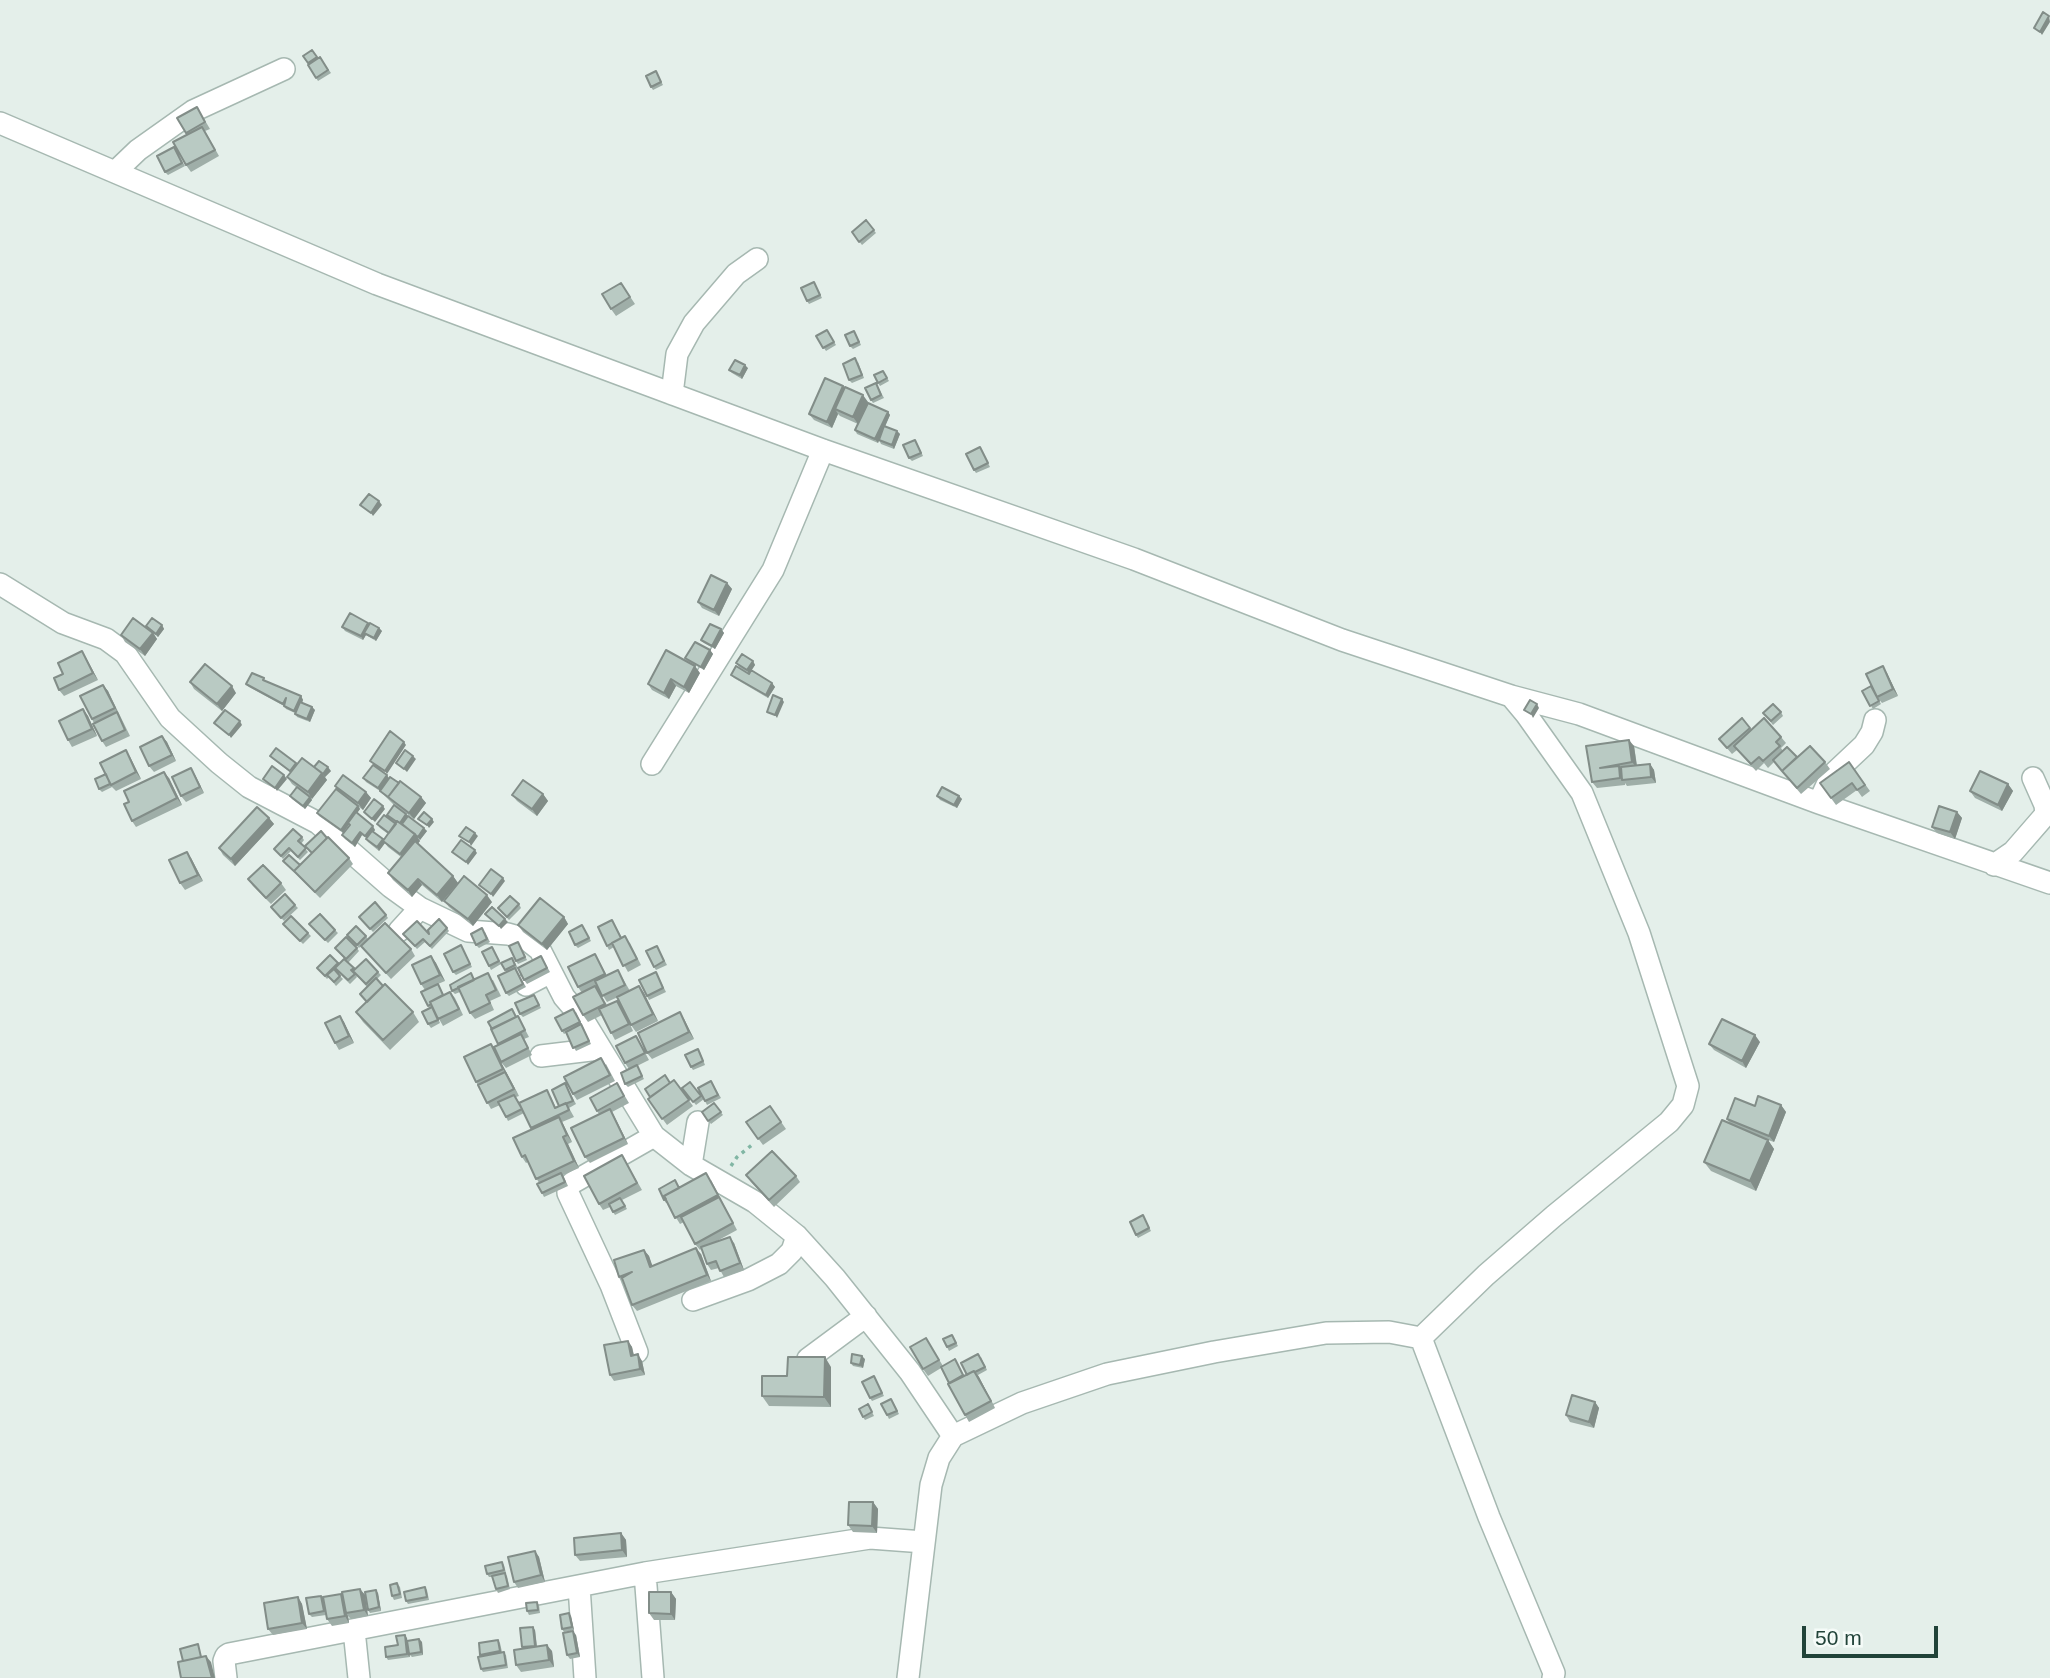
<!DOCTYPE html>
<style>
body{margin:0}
#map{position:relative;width:2050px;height:1678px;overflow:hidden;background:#e4efea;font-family:Arial,sans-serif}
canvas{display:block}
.scale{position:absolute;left:1802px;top:1626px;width:136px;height:32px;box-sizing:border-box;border:4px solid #214339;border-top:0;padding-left:9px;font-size:21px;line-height:24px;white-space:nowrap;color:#214339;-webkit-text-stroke:5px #f5fbf8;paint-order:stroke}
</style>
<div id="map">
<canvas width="2050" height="1678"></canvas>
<div class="scale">50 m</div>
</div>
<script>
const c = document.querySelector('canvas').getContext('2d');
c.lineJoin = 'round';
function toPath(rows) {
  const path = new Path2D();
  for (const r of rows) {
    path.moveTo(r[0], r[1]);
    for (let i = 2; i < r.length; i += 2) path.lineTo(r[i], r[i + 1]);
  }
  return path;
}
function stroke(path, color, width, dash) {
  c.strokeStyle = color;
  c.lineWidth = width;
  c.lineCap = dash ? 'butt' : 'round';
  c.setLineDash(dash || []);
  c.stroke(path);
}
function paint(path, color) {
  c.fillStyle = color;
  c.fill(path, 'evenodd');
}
const minor = toPath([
 [0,123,377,284,823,450,1134,559,1342,640,1511,696,1526,714,1582,793,1639,933,1688,1086,1683,1105,1669,1122,1554,1216,1486,1275,1421,1338,1489,1517,1554,1673,1553,1678],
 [115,172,138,150,193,111,284,69],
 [672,394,677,354,694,323,736,274,757,259],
 [0,584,63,623,106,639,125,653,170,718,219,763,249,787,318,823,391,887,420,908,468,931,508,934,526,939,540,950,564,997,582,1018,654,1136,691,1165,755,1202,797,1236,835,1278,910,1372,953,1436,939,1458,931,1485,908,1678],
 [1511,696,1579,714,1819,803,2050,883],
 [652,764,773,570,823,450],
 [1821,798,1831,776,1864,745,1872,732,1875,720],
 [1994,865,2013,852,2046,814,2045,805,2033,778],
 [399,931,420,908],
 [526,985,551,972],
 [541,1056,599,1049],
 [691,1165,698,1122],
 [693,1300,748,1280,779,1264,792,1251,797,1236],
 [637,1352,611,1285,568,1193,568,1188,572,1183,654,1136],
 [808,1359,866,1316],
 [953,1436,1022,1403,1107,1374,1214,1352,1326,1333,1389,1332,1421,1338],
 [645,1573,653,1678],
 [579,1586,585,1678],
 [354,1630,359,1678],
 [226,1678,224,1661,226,1656,229,1654,645,1573,870,1538,924,1542]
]);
stroke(minor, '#a6b8b1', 24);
stroke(toPath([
 [731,1166,737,1157,753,1144]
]), '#81b6a4', 3.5, [3.5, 5]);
stroke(minor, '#fff', 21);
paint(toPath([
 [312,50,318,58,320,57,331,73,318,81,303,56],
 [656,71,663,85,653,90,651,87],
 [197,107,210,129,205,131,219,156,191,172,186,165,187,135,177,118],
 [174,147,185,166,168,175,165,172],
 [866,220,876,233,862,245,852,232],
 [814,282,822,298,809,304,807,301],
 [621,283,635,304,616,316,611,309],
 [827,330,836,345,826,351,816,336],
 [856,334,861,345,853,349,850,346],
 [858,362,864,378,852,383,849,380],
 [748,368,742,379,732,373,729,370],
 [883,371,889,381,880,386,878,383],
 [876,383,884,398,873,403,871,400],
 [843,386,868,402,866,406,888,412,890,415,885,426,897,431,900,434,894,449,881,444,879,440,880,437,878,443,857,434,855,430,858,424,840,416,838,414,832,428,814,420,809,414],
 [917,443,923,456,912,461,909,458],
 [980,447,990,467,976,473,974,470],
 [727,583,732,589,719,616,702,608,698,602],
 [369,624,379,628,382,631,376,641,366,635,363,640,345,631,342,627],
 [162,625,164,629,158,637,154,634,157,639,145,656,125,642,121,635],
 [721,629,724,633,715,649,704,643,701,640],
 [710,650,713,654,704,670,688,661,685,658],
 [86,658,98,680,64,696,59,690,63,674],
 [753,661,755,665,751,671,772,683,775,687,768,698,734,678,731,675,749,673,739,667,736,663],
 [700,673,689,693,676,686,669,699,652,690,648,684],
 [1887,673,1898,696,1882,703,1877,697],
 [266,681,301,696,303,700,302,703,312,707,315,710,310,722,297,717,295,713,286,709,284,706,249,687,246,684],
 [190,682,236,693,222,711,194,689],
 [103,685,108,691,130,736,106,747,102,741,92,719],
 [1871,686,1881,704,1873,709,1862,691],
 [83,709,88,716,97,736,72,747,68,740],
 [1781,712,1783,716,1773,725,1763,713],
 [1742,718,1751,729,1781,737,1786,743,1781,748,1783,751,1797,757,1825,762,1830,769,1801,794,1774,762,1768,768,1764,763,1756,771,1737,750,1732,754,1719,739],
 [162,736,167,742,176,761,154,772,149,766],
 [1634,746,1637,765,1650,764,1654,770,1656,783,1627,786,1625,783,1625,785,1597,788,1592,782],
 [270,756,297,764,331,771,325,777,327,780,312,799,311,798,312,800,305,809,292,799,290,796,296,787,292,784,287,777,291,773,273,759],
 [130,757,141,779,116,791,112,787,102,792,99,789,106,774],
 [1849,762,1870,791,1862,797,1857,790,1836,805,1820,783],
 [191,768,195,775,204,793,186,802,181,796],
 [387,775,389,778,421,797,426,803,414,819,393,804,380,791,366,782,363,778],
 [169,778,182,805,136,827,132,821],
 [2008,784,2013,791,2002,811,1975,798,1970,791],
 [335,786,366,792,371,798,363,810,359,807,360,809,357,813,375,830,373,832,384,840,388,834,380,828,377,824,389,818,387,815,406,814,427,831,420,840,418,838,420,841,418,843,453,876,458,883,442,902,422,885,412,897,393,880,388,873,401,857,388,847,385,843,379,851,368,842,366,839,366,838,362,835,355,847,345,839,342,835,350,826,349,825,343,833,319,816,317,813,338,791],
 [543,794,548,801,537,816,517,801,512,795],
 [937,796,959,796,962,799,957,808,940,800],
 [1957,812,1962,818,1955,839,1937,833,1932,827],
 [269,818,274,824,235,866,223,855,219,848],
 [302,837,304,840,301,844,308,852,300,860,291,851,283,859,274,849],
 [305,846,349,858,353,864,320,898,283,861,300,865,312,853],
 [191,858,203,881,185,890,180,883],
 [248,879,281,883,286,890,271,904,253,886],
 [444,901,492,902,473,926,449,907],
 [519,904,521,908,509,920,498,908],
 [295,905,298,908,284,921,271,907],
 [386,915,388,918,373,932,359,917],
 [564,917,568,924,547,950,523,932,518,925],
 [612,920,622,938,630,943,641,965,628,972,614,947,609,950,607,946],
 [283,924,308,933,311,936,303,944],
 [309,924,335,930,338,933,328,943],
 [447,928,449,931,432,949,425,942,417,949,403,934,429,934],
 [584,928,591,941,578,948,575,945],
 [485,932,490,942,479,948,476,945],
 [347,935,366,936,368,939,411,949,415,956,391,979,366,952,361,946,359,948],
 [518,942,527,960,518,964,516,961],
 [461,945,472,967,456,975,453,972],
 [657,946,667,965,656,970,654,967],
 [492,947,501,964,491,970,489,966],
 [335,948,357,948,359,951,348,963],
 [595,954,607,976,618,970,630,991,639,986,644,993,658,1021,636,1032,631,1025,618,997,607,1002,597,986,596,987,607,1005,621,1007,633,1031,615,1040,602,1015,588,1022,583,1015,582,993,578,987],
 [330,955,339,964,344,959,354,970,378,972,381,975,377,979,413,1012,419,1022,390,1050,363,1022,356,1012,367,1002,360,994,367,987,356,975,357,977,350,984,336,970,335,971,343,979,336,986,329,977,327,979,317,968],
 [431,956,436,963,445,981,438,984,444,995,450,992,455,998,463,1015,443,1026,434,1010,440,1023,431,1028,428,1024,429,1008,428,1006,425,990,421,984],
 [541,956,550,972,527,984,524,980],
 [514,961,518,968,516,969,526,987,509,996,506,993,507,972,501,963],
 [656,972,666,992,649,1000,647,996],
 [475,980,493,980,501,996,490,1001,494,1010,475,1019,470,1013,460,992,455,994,452,991],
 [534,995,541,1008,523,1017,520,1014],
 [576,1012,591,1044,576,1051,566,1033,564,1034,562,1031],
 [340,1016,344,1022,354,1043,339,1050,335,1043],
 [518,1016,529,1037,524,1039,532,1055,506,1068,501,1062,499,1045,488,1022],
 [684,1019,694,1039,652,1059,647,1053],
 [636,1036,649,1060,637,1066,644,1079,628,1087,625,1084,629,1069,625,1063],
 [1760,1042,1746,1068,1714,1050,1709,1044],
 [491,1044,495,1051,519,1096,516,1097,521,1106,551,1097,556,1108,559,1106,565,1083,576,1104,569,1108,574,1117,562,1122,572,1142,568,1144,579,1168,563,1175,568,1186,544,1197,542,1193,539,1183,528,1162,526,1163,522,1157,532,1129,524,1113,508,1121,500,1105,491,1109,476,1082],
 [700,1052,705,1065,693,1070,691,1067],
 [606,1064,615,1081,577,1100,573,1094],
 [674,1080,693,1106,667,1125,648,1099],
 [711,1081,721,1098,707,1105,705,1101],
 [690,1082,704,1099,696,1105,682,1088],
 [617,1083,629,1103,612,1112,628,1144,590,1163,585,1157,599,1114,597,1111],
 [714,1103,723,1115,711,1124,702,1112],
 [1781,1105,1786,1112,1774,1142,1768,1140,1774,1149,1756,1191,1711,1171,1704,1162,1730,1124,1727,1119,1755,1106],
 [770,1106,786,1129,763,1145,746,1122],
 [626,1162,642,1190,622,1200,627,1209,615,1215,610,1207,603,1210,599,1204],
 [746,1175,796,1176,800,1182,774,1207,751,1182],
 [711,1180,737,1230,715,1242,734,1243,744,1270,724,1277,719,1268,711,1270,707,1264,701,1249,700,1250,695,1244,684,1222,680,1224,667,1203,666,1203,664,1200,680,1188],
 [1145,1219,1151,1231,1138,1238,1136,1235],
 [644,1250,649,1256,652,1266,701,1254,711,1281,637,1311,632,1305,624,1283,619,1277],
 [952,1335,958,1346,949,1351,947,1347],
 [926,1338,943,1366,957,1363,964,1376,967,1375,981,1357,987,1370,978,1375,995,1408,969,1422,965,1415,941,1368,928,1376,923,1369],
 [628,1341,632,1347,634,1355,642,1361,645,1375,614,1381,610,1375],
 [865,1359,863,1368,853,1366,851,1363],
 [831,1367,831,1407,769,1406,762,1396,787,1376],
 [874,1376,884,1396,872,1401,870,1398],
 [893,1402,899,1414,889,1419,887,1415],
 [1595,1402,1599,1408,1594,1428,1570,1422,1566,1415],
 [870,1408,874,1416,865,1420,863,1417],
 [873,1502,878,1509,877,1533,853,1532,848,1525],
 [621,1533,626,1540,627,1557,580,1561,575,1555],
 [535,1551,539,1557,545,1582,518,1588,514,1582],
 [502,1562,504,1565,506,1573,505,1574,507,1576,510,1589,498,1593,496,1589,493,1577,489,1577,487,1574],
 [397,1583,400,1587,402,1598,394,1600,392,1596],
 [425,1587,427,1590,429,1600,408,1604,406,1601],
 [360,1589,365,1595,368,1616,351,1619,348,1616,349,1623,332,1626,327,1619,341,1594,343,1598],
 [671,1592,676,1599,675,1620,654,1620,649,1613],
 [378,1593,381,1611,370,1613,368,1610],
 [321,1596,323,1599,326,1615,312,1617,309,1614],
 [298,1597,302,1604,307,1629,273,1635,268,1629],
 [537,1602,539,1605,540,1613,529,1615,527,1611],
 [571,1616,574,1630,564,1632,562,1629],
 [535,1630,537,1646,552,1651,554,1667,521,1672,516,1665,523,1648],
 [576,1635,580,1657,570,1659,567,1655],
 [407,1638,407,1641,419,1639,422,1642,423,1655,412,1657,409,1654,410,1657,388,1660,386,1657,398,1645],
 [498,1640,500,1643,502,1652,506,1655,508,1668,483,1672,481,1669,481,1656,480,1655]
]), '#9faea8');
paint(toPath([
 [2049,16,2050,22,2042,35,2040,32],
 [745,365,748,368,742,379,740,375],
 [843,386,848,392,835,409,838,414,832,428,827,422],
 [863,395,868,402,858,424,853,417],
 [888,412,890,415,878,443,875,439],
 [897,431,900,434,894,449,892,445],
 [379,501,382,505,373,516,371,513],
 [727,583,732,589,719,616,714,610],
 [368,623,370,626,364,633,366,635,363,640,361,636],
 [162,625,164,629,158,637,156,634],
 [379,628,382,631,376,641,374,638],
 [721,629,724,633,715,649,712,646],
 [153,633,157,639,145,656,140,649],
 [710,650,713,654,704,670,701,667],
 [82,651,86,658,98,680,93,673],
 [753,661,755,665,749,674,747,670],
 [695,666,700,673,689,693,684,687],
 [1883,666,1887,673,1898,696,1893,689],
 [671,679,676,686,669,699,664,693],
 [772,683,775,687,768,698,766,695],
 [103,685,108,691,119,715,115,708],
 [232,686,236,693,222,711,217,704],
 [301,696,303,700,297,714,294,711],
 [782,699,784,702,777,718,775,715],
 [1537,704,1539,708,1533,718,1531,714],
 [312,707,315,710,310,722,307,719],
 [83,709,88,716,97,736,92,729],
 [240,721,242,725,231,738,229,735],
 [162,736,167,742,176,761,172,755],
 [1629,740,1634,746,1637,768,1632,762],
 [404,742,406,745,387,774,385,771],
 [126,750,130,757,141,779,136,772],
 [413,756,416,759,407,772,404,769],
 [1650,764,1654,770,1656,783,1651,777],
 [328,767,331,771,325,777,323,774],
 [191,768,195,775,204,793,200,787],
 [164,772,169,778,182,805,177,798],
 [322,773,327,780,312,799,308,792],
 [284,775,287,779,277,791,275,788],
 [387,775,389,779,380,792,378,788],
 [2008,784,2013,791,2002,811,1998,805],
 [366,792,371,798,363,810,358,803],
 [543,794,548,801,537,816,532,809],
 [959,796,962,799,957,808,954,805],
 [310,797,312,800,305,809,303,806],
 [421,797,426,803,414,819,409,813],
 [358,806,360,809,343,833,341,830],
 [383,806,385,809,375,822,372,819],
 [1957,812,1962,818,1955,839,1950,832],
 [406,814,409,817,401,827,399,824],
 [269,818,274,824,235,866,231,859],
 [432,819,434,822,429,828,427,825],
 [373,826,375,830,368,840,365,836],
 [424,828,427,831,420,840,418,837],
 [360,832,362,835,355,847,352,843],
 [475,833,478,836,471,846,469,842],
 [415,834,420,841,405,860,400,854],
 [383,839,385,843,379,851,377,847],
 [475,850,477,853,468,865,466,862],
 [187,852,191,858,203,881,198,875],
 [453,876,458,883,442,902,437,895],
 [503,878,505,881,493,897,491,894],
 [418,879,422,885,412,897,408,890],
 [487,895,492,902,473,926,468,919],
 [564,917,568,924,547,950,542,944],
 [505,919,508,922,501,929,499,926],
 [431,956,436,963,445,981,440,975],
 [639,986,644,993,658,1021,653,1014],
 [617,1001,621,1007,633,1031,629,1024],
 [680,1012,684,1019,694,1039,689,1032],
 [340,1016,344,1022,354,1043,349,1036],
 [1755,1035,1760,1042,1746,1068,1742,1061],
 [491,1044,495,1051,519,1096,503,1069],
 [1781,1105,1786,1112,1774,1142,1769,1136],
 [610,1109,614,1116,628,1144,624,1138],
 [559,1117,563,1124,572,1142,567,1135],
 [563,1137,568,1144,579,1168,574,1161],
 [1768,1140,1774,1149,1756,1191,1750,1181],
 [730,1237,734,1243,744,1270,740,1263],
 [696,1248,701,1254,711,1281,707,1275],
 [644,1250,649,1256,655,1273,650,1267],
 [628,1341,632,1347,635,1362,631,1356],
 [638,1354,642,1361,645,1375,640,1369],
 [862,1356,865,1359,863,1368,860,1365],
 [825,1357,831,1367,831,1407,824,1397],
 [974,1371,979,1377,995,1408,991,1401],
 [1595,1402,1599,1408,1594,1428,1589,1422],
 [873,1502,878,1509,877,1533,872,1526],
 [621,1533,626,1540,627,1557,622,1550],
 [535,1551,539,1557,545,1582,541,1575],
 [360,1589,365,1595,368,1616,364,1610],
 [376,1590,378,1593,381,1611,379,1607],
 [671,1592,676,1599,675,1620,671,1614],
 [341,1594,345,1600,346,1613,348,1616,349,1623,345,1616],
 [298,1597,302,1604,307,1629,302,1623],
 [569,1613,571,1616,574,1630,572,1627],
 [533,1627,535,1630,537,1649,535,1646],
 [573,1631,576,1635,580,1657,577,1653],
 [405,1635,407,1638,410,1657,407,1654],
 [419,1639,422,1642,423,1655,421,1652],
 [547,1645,552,1651,554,1667,549,1660],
 [206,1656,211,1662,215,1678,212,1678]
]), '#828d88');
const building = toPath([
 [2043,12,2049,16,2040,32,2034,28,2043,12],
 [312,50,317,57,308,63,303,56,312,50],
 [320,57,328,70,316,78,308,65,320,57],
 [656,71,661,82,651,87,646,76,656,71],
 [197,107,205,122,186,133,177,118,197,107],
 [202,127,215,150,186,165,173,142,202,127],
 [174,147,182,163,165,172,157,156,174,147],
 [866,220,874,230,859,242,852,232,866,220],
 [814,282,820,295,807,301,801,288,814,282],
 [621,283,630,297,611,309,602,294,621,283],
 [827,330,834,342,823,348,816,336,827,330],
 [854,331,859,342,850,346,845,335,854,331],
 [855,358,862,375,849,380,843,364,855,358],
 [735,360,745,365,740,375,729,370,735,360],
 [883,371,887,378,878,383,874,375,883,371],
 [825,378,843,386,827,422,809,414,825,378],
 [876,383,881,395,871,400,865,388,876,383],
 [845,387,863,395,853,417,835,409,845,387],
 [868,403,888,412,875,439,855,430,868,403],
 [884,426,897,431,892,445,879,440,884,426],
 [915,440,921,453,909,458,903,445,915,440],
 [980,447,988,463,974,470,966,454,980,447],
 [369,494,379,501,371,513,360,505,369,494],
 [711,575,727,583,714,610,698,602,711,575],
 [350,613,368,623,361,636,342,627,350,613],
 [133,618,153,633,140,649,121,635,133,618],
 [152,618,162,625,156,634,146,626,152,618],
 [370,623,379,628,374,638,364,633,370,623],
 [710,624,721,629,712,646,701,640,710,624],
 [695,642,710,650,701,667,685,658,695,642],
 [666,650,695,666,684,687,671,679,664,693,648,684,666,650],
 [82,651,93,673,59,690,54,678,63,674,58,663,82,651],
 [742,654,753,661,747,670,736,663,742,654],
 [205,664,232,686,217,704,190,682,205,664],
 [736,666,749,674,751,670,772,683,766,695,731,675,736,666],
 [1883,666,1893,689,1877,697,1866,674,1883,666],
 [252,673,264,678,263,680,301,696,294,711,284,706,286,698,283,704,246,684,252,673],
 [103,685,115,708,92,719,80,696,103,685],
 [1871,686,1879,701,1870,706,1862,691,1871,686],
 [773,695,782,699,775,715,767,712,773,695],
 [1530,700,1537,704,1531,714,1524,710,1530,700],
 [300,702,312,707,307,719,295,714,300,702],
 [1773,704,1781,712,1771,721,1763,713,1773,704],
 [83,709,92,729,68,740,59,721,83,709],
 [225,710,240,721,229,735,214,723,225,710],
 [117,712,125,730,102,741,93,724,117,712],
 [1742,718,1750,728,1727,748,1719,739,1742,718],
 [1764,718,1781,737,1776,742,1780,746,1763,761,1759,757,1751,764,1734,746,1764,718],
 [390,731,404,742,385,771,370,761,390,731],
 [162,736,172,755,149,766,140,747,162,736],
 [1629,740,1632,762,1600,768,1619,766,1620,778,1592,782,1586,746,1629,740],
 [1810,746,1825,762,1797,788,1782,771,1810,746],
 [1787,747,1797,757,1782,771,1773,760,1787,747],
 [276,748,296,763,290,771,270,756,276,748],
 [126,750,136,772,111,785,100,763,126,750],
 [405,750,413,756,404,769,396,763,405,750],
 [302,758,322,773,308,792,287,777,302,758],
 [319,761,328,767,323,774,314,767,319,761],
 [1849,762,1865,785,1857,790,1852,783,1831,798,1820,783,1849,762],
 [1650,764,1651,777,1622,780,1621,767,1650,764],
 [373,765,387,775,378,788,363,778,373,765],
 [272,766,284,775,275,788,263,779,272,766],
 [191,768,200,787,181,796,172,777,191,768],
 [1980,771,2008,784,1998,805,1970,791,1980,771],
 [164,772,177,798,132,821,124,804,129,802,124,791,164,772],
 [106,774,110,784,99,789,95,779,106,774],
 [343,775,366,792,358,803,335,786,343,775],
 [390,777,399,783,388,797,380,791,390,777],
 [523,780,543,794,532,809,512,795,523,780],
 [400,781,421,797,409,813,388,797,400,781],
 [297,787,310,797,303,806,290,796,297,787],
 [942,787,959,796,954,805,937,796,942,787],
 [336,789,358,806,341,830,317,813,336,789],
 [374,799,383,806,372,819,364,812,374,799],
 [394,805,406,814,400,823,397,821,397,822,387,815,394,805],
 [1939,806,1957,812,1950,832,1932,827,1939,806],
 [257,807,269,818,231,859,219,848,257,807],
 [356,812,373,826,365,836,360,832,352,843,342,835,350,825,348,823,356,812],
 [424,812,432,819,427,825,418,819,424,812],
 [384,815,396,824,389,833,377,824,384,815],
 [408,816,424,828,418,837,402,824,408,816],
 [397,821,415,834,400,854,383,841,397,821],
 [466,827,475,833,469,842,459,836,466,827],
 [293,829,302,837,298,841,306,848,298,857,289,848,281,856,274,849,293,829],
 [321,831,327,838,312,853,305,846,321,831],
 [372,831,383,839,377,847,366,839,372,831],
 [328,837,349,858,315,892,294,871,328,837],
 [461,840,475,850,466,862,452,852,461,840],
 [415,841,453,876,437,895,418,879,408,890,388,873,415,841],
 [187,852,198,875,180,883,169,860,187,852],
 [289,855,300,865,294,871,296,873,283,861,289,855],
 [263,865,281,883,266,898,248,879,263,865],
 [491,869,503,878,491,894,479,885,491,869],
 [464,876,487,895,468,919,444,901,464,876],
 [285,894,295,905,281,918,271,907,285,894],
 [510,896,519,904,507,917,498,908,510,896],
 [540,898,564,917,542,944,518,925,540,898],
 [375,902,386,915,370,929,359,917,375,902],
 [492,907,505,919,499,926,485,914,492,907],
 [320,914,335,930,325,940,309,924,320,914],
 [291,916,308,933,300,941,283,924,291,916],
 [439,919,447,928,430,946,423,939,415,946,403,934,417,921,429,934,428,930,439,919],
 [612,920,621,938,607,946,598,927,612,920],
 [385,923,411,949,386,973,361,946,385,923],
 [582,925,589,938,575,945,569,932,582,925],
 [356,926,366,936,357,945,347,935,356,926],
 [482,928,487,939,476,945,471,934,482,928],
 [625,936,637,959,623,966,612,943,625,936],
 [346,937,357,948,346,959,335,948,346,937],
 [518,942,525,957,516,961,509,946,518,942],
 [461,945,470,964,453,972,444,954,461,945],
 [657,946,664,961,654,967,646,951,657,946],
 [492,947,499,961,489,966,482,952,492,947],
 [595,954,605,974,578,987,568,967,595,954],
 [330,955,338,963,325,976,317,968,330,955],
 [431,956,440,975,421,984,412,965,431,956],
 [541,956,547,968,524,980,518,968,541,956],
 [512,958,515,965,505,970,501,963,512,958],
 [344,959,354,968,351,970,355,974,348,980,335,968,344,959],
 [366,959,378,972,366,984,353,971,366,959],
 [515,968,523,984,506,993,498,976,515,968],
 [334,969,340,976,334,982,327,975,334,969],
 [618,970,625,985,602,996,595,981,618,970],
 [656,972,663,988,647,996,639,980,656,972],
 [471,973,474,980,452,991,450,985,471,973],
 [488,973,496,990,486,995,490,1003,470,1013,458,987,488,973],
 [376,978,383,986,367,1002,360,994,376,978],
 [385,984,413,1012,383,1040,356,1012,385,984],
 [438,984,443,995,430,1002,431,1004,428,1006,421,992,438,984],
 [595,986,605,1004,583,1015,573,997,595,986],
 [639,986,653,1014,631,1025,617,997,639,986],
 [450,992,459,1009,438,1019,430,1002,450,992],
 [534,995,539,1005,520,1014,515,1003,534,995],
 [617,1001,629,1024,611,1033,599,1009,617,1001],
 [432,1007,438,1020,428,1024,422,1012,432,1007],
 [512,1009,516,1017,492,1029,488,1022,512,1009],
 [573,1009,580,1022,562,1031,555,1018,573,1009],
 [680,1012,689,1032,647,1053,638,1033,680,1012],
 [340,1016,349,1036,335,1043,325,1023,340,1016],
 [518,1016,525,1030,498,1044,491,1029,518,1016],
 [1722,1019,1755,1035,1742,1061,1709,1044,1722,1019],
 [581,1024,589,1041,573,1048,566,1032,581,1024],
 [521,1034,528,1048,501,1062,494,1047,521,1034],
 [636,1036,645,1053,625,1063,616,1046,636,1036],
 [491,1044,503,1069,476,1082,464,1057,491,1044],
 [698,1049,703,1061,691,1067,685,1055,698,1049],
 [601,1058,610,1075,573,1094,564,1077,601,1058],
 [637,1065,642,1076,625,1084,621,1073,637,1065],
 [505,1072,514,1089,487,1103,478,1085,505,1072],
 [665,1075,670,1083,650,1097,645,1089,665,1075],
 [674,1080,689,1100,662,1119,648,1099,674,1080],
 [711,1081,718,1095,705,1101,698,1088,711,1081],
 [690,1082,701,1096,693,1102,682,1088,690,1082],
 [565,1083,573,1101,559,1106,552,1090,565,1083],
 [617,1083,624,1096,597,1111,590,1098,617,1083],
 [547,1090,555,1108,566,1103,569,1110,531,1128,519,1103,547,1090],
 [514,1095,522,1109,506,1117,498,1102,514,1095],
 [1758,1096,1781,1105,1769,1136,1727,1119,1735,1098,1755,1106,1758,1096],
 [714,1103,721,1112,708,1121,702,1112,714,1103],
 [770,1106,781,1122,758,1139,746,1122,770,1106],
 [610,1109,624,1138,585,1157,571,1128,610,1109],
 [559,1117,567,1135,563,1137,574,1161,536,1179,525,1155,522,1157,513,1138,559,1117],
 [1722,1120,1768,1140,1750,1181,1704,1162,1722,1120],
 [772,1151,796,1176,769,1200,746,1175,772,1151],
 [622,1155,637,1183,599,1204,584,1176,622,1155],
 [561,1173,565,1182,542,1193,537,1184,561,1173],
 [706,1173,718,1195,675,1218,664,1196,706,1173],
 [675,1180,679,1188,664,1196,666,1199,664,1200,659,1189,675,1180],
 [719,1197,733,1223,695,1244,681,1217,719,1197],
 [620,1198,625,1206,613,1212,609,1204,620,1198],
 [1143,1215,1149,1228,1136,1235,1130,1222,1143,1215],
 [730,1237,740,1263,720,1271,716,1261,707,1264,701,1247,730,1237],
 [696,1248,707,1275,632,1305,622,1278,632,1272,619,1277,614,1260,644,1250,650,1267,696,1248],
 [952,1335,956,1343,947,1347,943,1339,952,1335],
 [926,1338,939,1360,923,1369,910,1347,926,1338],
 [628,1341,631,1356,638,1354,640,1369,610,1375,604,1345,628,1341],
 [852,1354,862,1356,860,1365,851,1363,852,1354],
 [978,1354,985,1367,975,1372,974,1371,967,1375,961,1363,978,1354],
 [788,1357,825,1357,824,1397,762,1396,762,1376,787,1376,788,1357],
 [955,1359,963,1375,949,1383,941,1367,955,1359],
 [974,1371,991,1401,965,1415,948,1384,974,1371],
 [874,1376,882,1393,870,1398,862,1382,874,1376],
 [1572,1395,1595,1402,1589,1422,1566,1415,1572,1395],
 [891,1399,897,1411,887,1415,881,1404,891,1399],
 [868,1404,872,1412,863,1417,859,1409,868,1404],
 [849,1502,873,1502,872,1526,848,1525,849,1502],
 [621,1533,622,1550,575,1555,574,1538,621,1533],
 [535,1551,541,1575,514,1582,508,1557,535,1551],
 [502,1562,504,1570,487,1574,485,1566,502,1562],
 [505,1573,508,1586,496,1589,492,1576,505,1573],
 [397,1583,400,1594,392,1596,390,1585,397,1583],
 [425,1587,427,1597,406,1601,404,1592,425,1587],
 [360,1589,364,1610,346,1613,342,1592,360,1589],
 [376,1590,379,1607,368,1610,365,1592,376,1590],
 [649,1592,671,1592,671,1614,649,1613,649,1592],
 [341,1594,345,1616,327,1619,323,1597,341,1594],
 [321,1596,324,1611,309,1614,306,1598,321,1596],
 [298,1597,302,1623,268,1629,264,1603,298,1597],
 [537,1602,538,1610,527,1611,526,1603,537,1602],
 [569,1613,572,1627,562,1629,560,1615,569,1613],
 [533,1627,535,1646,522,1647,520,1628,533,1627],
 [573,1631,577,1653,567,1655,563,1633,573,1631],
 [405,1635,407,1654,386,1657,385,1647,398,1645,396,1636,405,1635],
 [419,1639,421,1652,409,1654,407,1641,419,1639],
 [498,1640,500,1651,480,1655,479,1643,498,1640],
 [198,1644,201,1657,183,1661,180,1649,198,1644],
 [547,1645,549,1660,516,1665,514,1650,547,1645],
 [504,1652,506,1665,481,1669,478,1657,504,1652],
 [206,1656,212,1678,181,1678,178,1662,206,1656]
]);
paint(building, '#b9cac3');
stroke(building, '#828d88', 2);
</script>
